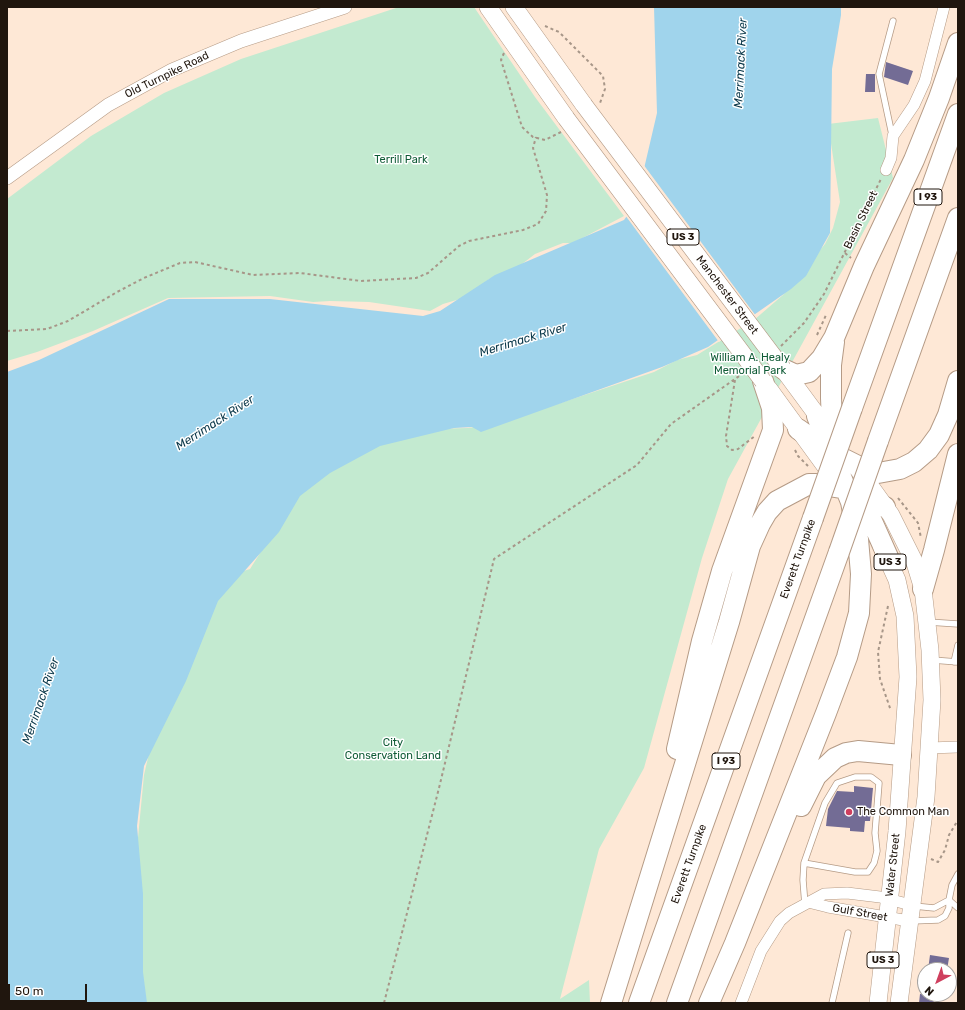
<!DOCTYPE html>
<style>
body{margin:0}
#map{position:relative;width:965px;height:1010px;overflow:hidden;background:#fee8d6;font-family:Rubik,sans-serif}
canvas{display:block}
.frame{position:absolute;inset:0;border:8px solid #20160e;pointer-events:none}
.north{position:absolute;left:917px;top:962px;width:40px;height:40px;box-sizing:border-box;background:#fff;border:1px solid #a6a29f;border-radius:50%;rotate:221deg;font-size:11px;font-weight:700;line-height:16px;text-align:center;color:#20160e}
.north::after{content:'';display:block;margin:auto;width:14px;height:18px;background:#cf3f5e;clip-path:polygon(50% 0,100% 100%,50% 72%,0 100%)}
.scale{position:absolute;left:8px;top:984px;width:79px;height:18px;box-sizing:border-box;border:2px solid #20160e;border-top:0;padding-left:5px;font-size:12px;line-height:14px;white-space:nowrap;color:#20160e;-webkit-text-stroke:3px #fff;paint-order:stroke}
</style>
<div id="map">
<canvas width="965" height="1010"></canvas>
<div class="frame"></div>
<div class="north">N</div>
<div class="scale">50 m</div>
</div>
<script>
const c = document.querySelector('canvas').getContext('2d');
c.lineJoin = 'round';
function paint(path, color) {
  c.fillStyle = color;
  c.fill(path, 'evenodd');
}
function toPath(rows) {
  const path = new Path2D();
  for (const r of rows) {
    path.moveTo(r[0], r[1]);
    for (let i = 2; i < r.length; i += 2) path.lineTo(r[i], r[i + 1]);
  }
  return path;
}
function stroke(path, color, width, dash) {
  c.strokeStyle = color;
  c.lineWidth = width;
  c.lineCap = dash ? 'butt' : 'round';
  c.setLineDash(dash || []);
  c.stroke(path);
}
function write(font, color, halo, rows, align = 'center') {
  c.font = font + ' Rubik,sans-serif';
  c.lineWidth = 3;
  c.setLineDash([]);
  c.textBaseline = 'middle';
  c.strokeStyle = halo;
  c.fillStyle = color;
  for (const [text, x, y, turn = 0] of rows) {
    c.save();
    c.translate(x, y);
    c.rotate((+turn || 0) * Math.PI / 180);
    c.textAlign = isNaN(turn) ? turn : align;
    if (halo) c.strokeText(text, 0, 0);
    c.fillText(text, 0, 0);
    c.restore();
  }
}
paint(toPath([
 [399,7,474,7,535,97,624,216,573,243,563,243,535,254,522,264,499,277,489,279,470,296,443,304,430,311,369,302,330,301,313,302,270,296,168,298,93,331,37,352,7,361,7,199,91,136,164,93,241,59],
 [878,118,893,178,728,479,702,558,644,768,599,849,560,999,589,980,590,1003,141,1003,137,848,144,775,154,732,179,660,234,574,250,569,293,501,348,450,429,429,468,428,500,423,654,372,677,360,697,355,754,320,783,295,825,244,833,228,840,202,828,124]
]), '#c3ead0');
paint(toPath([
 [654,7,841,7,841,15,832,69,830,233,806,276,791,289,708,347,662,367,481,432,472,427,454,428,380,446,330,473,300,496,279,532,218,601,186,681,144,766,137,826,143,894,143,972,147,1003,7,1003,7,372,39,360,169,299,270,299,423,316,440,311,495,275,624,220,636,203,657,113]
]), '#a0d4ec');
paint(toPath([
 [643,164,756,316,719,342,625,215,635,202]
]), '#fee8d6');
paint(toPath([
 [886,62,913,71,908,85,884,77],
 [866,74,875,74,875,92,865,92],
 [854,786,873,788,870,821,865,821,864,832,850,831,850,828,826,826,828,809,837,791,854,792],
 [930,955,949,958,947,970,928,970],
 [920,994,933,994,934,1003,919,1003]
]), '#736c95');
const service = toPath([
 [892,135,879,74,893,21],
 [928,622,958,624],
 [932,660,958,662],
 [954,662,958,645],
 [804,863,855,872,868,872,874,863,877,851,875,833,879,783,871,777,855,777,837,783,825,803,804,863,803,880,805,905],
 [958,874,952,885,949,900,958,908],
 [914,906,934,908,949,900],
 [911,921,938,920,945,916,949,908,949,900],
 [832,1003,848,933]
]);
const minor = toPath([
 [886,170,891,158,893,136,914,105,925,81,944,7],
 [929,748,958,747],
 [812,903,828,907,909,921],
 [741,1003,761,951,780,921,789,913,824,894,847,893,880,897,911,905]
]);
const tertiary = toPath([
 [7,178,108,105,172,70,241,41,345,7]
]);
const primary = toPath([
 [488,7,566,118],
 [514,7,584,105],
 [783,369,825,426],
 [769,389,836,481],
 [858,469,891,515,915,563,923,589,930,650,932,700,926,797,899,1003],
 [878,1003,897,831,908,677,905,616,897,580,882,547]
]);
const motorway = toPath([
 [834,342,831,365,831,398,832,422,837,443],
 [783,369,796,375,809,372,822,358,834,338,864,266,914,160,939,98,958,43],
 [852,408,958,114],
 [798,429,832,453,866,470,878,473,900,469,914,462,928,450,939,435,948,415,958,381],
 [878,441,958,218],
 [859,492,888,557],
 [923,589,934,550,958,454],
 [677,749,702,641,722,571,773,430,772,408,763,381],
 [801,806,816,776,835,758,846,753,858,751,901,755],
 [611,1003,729,622,750,546,760,524,767,512,777,501,809,484,816,484,847,489,885,507],
 [639,1003,813,518],
 [677,1003,839,552],
 [709,1003,735,943,826,713,847,657,859,613,861,574,858,539,851,502,817,416]
]);
stroke(service, '#b59b86', 7);
stroke(minor, '#b59b86', 12);
stroke(tertiary, '#b59b86', 14);
stroke(primary, '#b59b86', 18);
stroke(motorway, '#b59b86', 22);
stroke(toPath([
 [545,26,559,32,603,76,605,89,600,103],
 [504,53,501,60,522,127,533,137,545,140,561,132],
 [845,253,851,258],
 [7,331,47,329,68,321,117,292,144,278,180,263,195,262,253,275,300,273,361,281,416,278,428,273,459,246,469,241,523,230,538,224,546,211,547,195,533,148,536,137],
 [817,335,826,315],
 [781,346,804,323,824,294,881,179],
 [735,380,726,436,727,446,732,450,738,449,755,436],
 [795,450,798,456,808,466],
 [898,498,918,523,921,538],
 [888,606,878,652,880,679,891,711],
 [931,859,938,862,945,850,949,835,958,820],
 [384,1003,439,788,494,559,637,465,671,424,742,374]
]), '#a79688', 2, [3, 3]);
stroke(service, '#fff', 5.5);
stroke(minor, '#fff', 11);
stroke(tertiary, '#fff', 13);
stroke(primary, '#fff', 17);
stroke(motorway, '#fff', 20);
const primaryBridge = toPath([
 [584,105,783,369],
 [566,118,763,381]
]);
const motorwayBridge = toPath([
 [813,518,852,408],
 [839,552,878,441]
]);
stroke(primaryBridge, '#b59b86', 18, []);
stroke(motorwayBridge, '#b59b86', 22, []);
stroke(primaryBridge, '#fff', 17);
stroke(motorwayBridge, '#fff', 20);
for (const [x, y, r, color] of [
 [849,812,4,"#cf3f5e"]
]) {
  const dot = new Path2D();
  dot.arc(x, y, r, 0, 2 * Math.PI);
  c.fillStyle = color;
  c.fill(dot);
  stroke(dot, '#fff', 1.5);
}
for (const [x, y, w] of [
 [928,197,28],
 [683,237,32],
 [890,562,32],
 [726,761,28],
 [883,960,32]
]) {
  const box = new Path2D();
  box.roundRect(x - w / 2, y - 8, w, 16, 3);
  c.fillStyle = '#fff';
  c.fill(box);
  stroke(box, '#20160e', 1);
}
write('bold 10px', '#20160e', null, [
 ["I 93",928,197],
 ["US 3",683,237],
 ["US 3",890,562],
 ["I 93",726,761],
 ["US 3",883,960]
]);
write('11px', '#20160e', '#fff', [
 ["Old Turnpike Road",167,75,-26],
 ["Basin Street",861,220,-64],
 ["Manchester Street",727,295,53],
 ["Everett Turnpike",798,559,-70],
 ["Everett Turnpike",689,864,-70],
 ["Water Street",893,865,-84],
 ["Gulf Street",860,913,10]
]);
write('11px', '#0f5b36', '#fff', [
 ["Terrill Park",401,160],
 ["William A. Healy",750,358],
 ["Memorial Park",750,371],
 ["City",393,743],
 ["Conservation Land",393,756]
]);
write('11px', '#20160e', '#fff', [
 ["The Common Man",857,812]
], 'left');
write('italic 12px', '#093749', '#fff', [
 ["Merrimack River",741,63,-87],
 ["Merrimack River",523,340,-17],
 ["Merrimack River",215,423,-33],
 ["Merrimack River",41,701,-71]
]);
</script>
